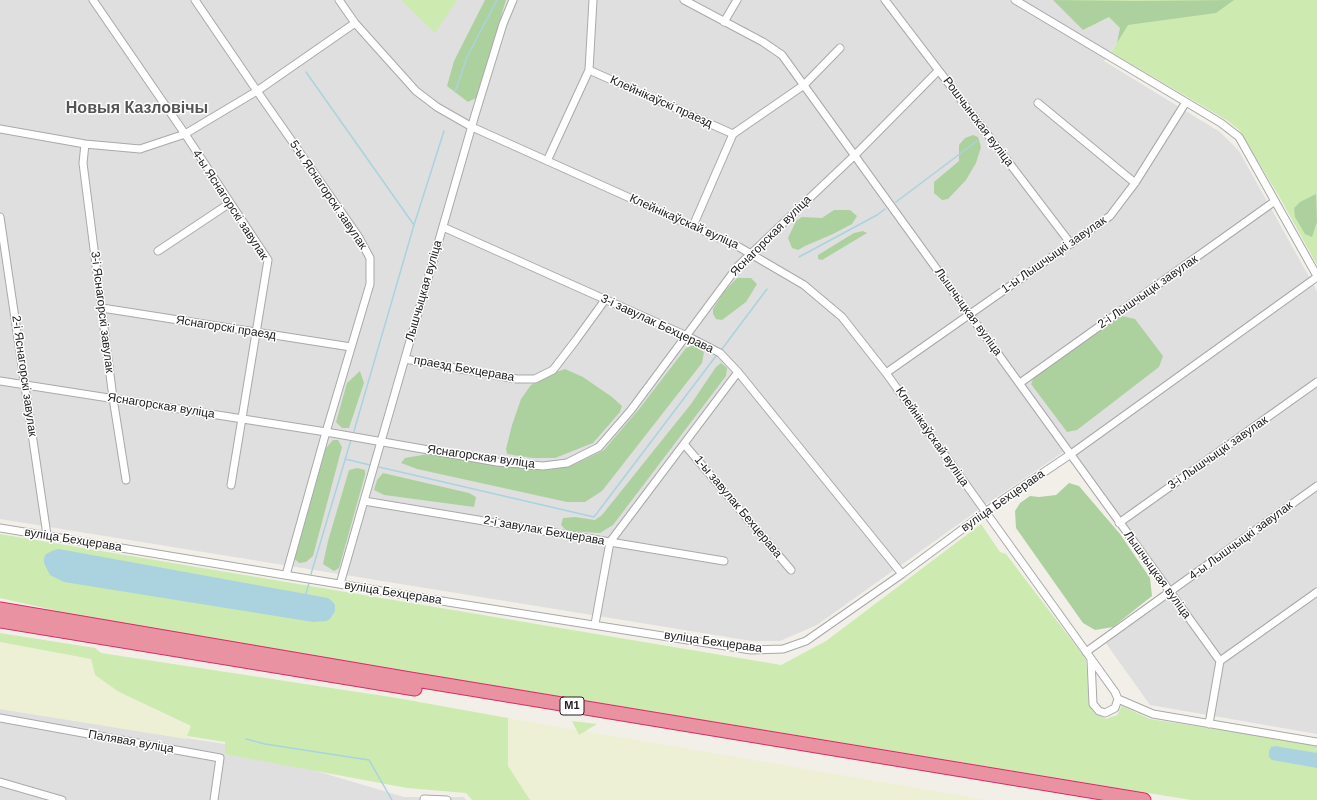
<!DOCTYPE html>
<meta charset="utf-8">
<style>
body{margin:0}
canvas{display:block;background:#f2efe9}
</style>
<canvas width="1317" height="800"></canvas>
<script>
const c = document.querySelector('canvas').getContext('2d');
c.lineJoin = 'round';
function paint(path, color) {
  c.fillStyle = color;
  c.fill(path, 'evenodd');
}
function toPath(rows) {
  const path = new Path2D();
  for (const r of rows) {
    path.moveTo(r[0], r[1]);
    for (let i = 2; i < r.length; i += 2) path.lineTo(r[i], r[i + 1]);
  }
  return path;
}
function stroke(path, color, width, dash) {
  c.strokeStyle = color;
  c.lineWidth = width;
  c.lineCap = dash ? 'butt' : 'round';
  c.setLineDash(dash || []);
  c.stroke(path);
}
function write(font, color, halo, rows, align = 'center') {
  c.font = font + ' Arial,sans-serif';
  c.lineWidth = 3;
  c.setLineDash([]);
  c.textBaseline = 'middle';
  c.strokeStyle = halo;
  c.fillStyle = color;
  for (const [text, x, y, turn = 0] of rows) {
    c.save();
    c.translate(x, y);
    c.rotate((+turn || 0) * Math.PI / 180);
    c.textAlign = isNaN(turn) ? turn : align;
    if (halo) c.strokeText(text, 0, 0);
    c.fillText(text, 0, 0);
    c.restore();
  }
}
paint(toPath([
 [0,0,1053,0,1083,30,1109,17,1120,28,1117,43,1104,61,1220,132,1239,151,1317,291,1317,734,1150,705,1105,642,1175,594,1071,447,988,503,817,625,780,641,752,641,0,519],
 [0,709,225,744,404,797,464,797,466,800,0,800]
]), '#e0dfdf');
paint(toPath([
 [0,642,91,659,119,692,191,727,186,739,0,709],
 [508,718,988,800,530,800,508,766]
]), '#eef0d5');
paint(toPath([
 [401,0,457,0,435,33],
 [1053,0,1317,0,1317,265,1280,198,1239,130,1228,121,1111,52,1117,43,1120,28,1109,17,1083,30],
 [981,524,1000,552,1006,554,1086,659,1089,704,1094,713,1106,719,1117,715,1122,706,1150,719,1317,745,1317,800,1191,800,101,621,0,598,0,534,781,665,826,641],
 [0,633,95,648,101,653,397,698,508,718,508,766,530,800,472,800,466,793,407,788,225,754,225,742,187,736,191,726,119,692,95,675,91,659,0,642],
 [572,721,597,724,579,735]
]), '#cdebb0');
paint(toPath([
 [485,0,506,0,476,98,468,102,447,86,454,61],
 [1053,0,1137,1,1234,0,1216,13,1128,25,1117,43,1120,28,1109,17,1083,30],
 [973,135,978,137,981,147,976,163,966,180,948,199,942,200,934,193,934,182,959,161,959,145,965,138],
 [1316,194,1317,222,1312,237,1305,234,1295,217,1294,208,1300,202],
 [834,210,850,210,857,216,852,224,833,234,805,246,798,250,792,248,788,238,796,221,802,217,822,218],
 [863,231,867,233,822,260,818,259,818,255,854,233],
 [737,278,751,278,757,284,746,302,722,320,716,319,713,314,713,309,724,292],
 [1122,316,1135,319,1163,356,1159,367,1077,430,1067,432,1031,384,1034,377],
 [694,345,704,352,702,363,602,491,585,502,567,502,417,469,401,463,405,458,428,454,503,466,551,469,575,464,604,450,639,409,686,348],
 [721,363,727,368,726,376,613,525,600,533,567,531,561,525,563,518,575,517,595,520,602,515,691,404,716,367],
 [565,369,583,377,612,397,622,406,620,412,593,443,555,458,532,458,507,454,506,449,512,425,521,399,531,385,556,372],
 [360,371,364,383,349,428,342,428,336,422,347,383],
 [333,440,338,440,342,447,313,556,306,562,299,563,294,558,326,448],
 [357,468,365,470,365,475,339,568,334,571,323,564,328,541,349,470],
 [383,473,469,493,476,497,474,507,384,495,374,490,377,480],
 [1069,483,1079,486,1120,534,1150,578,1152,596,1113,627,1095,630,1083,623,1016,528,1015,511,1020,503,1030,496,1039,497,1056,495]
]), '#add19e');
paint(toPath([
 [59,549,328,598,332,601,335,605,335,611,330,619,326,621,313,622,64,582,50,575,44,563,44,558,46,554,54,550],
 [1275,746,1317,753,1317,768,1272,760,1269,757,1269,751,1271,747]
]), '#aad3df');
stroke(toPath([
 [306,72,414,225,354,431],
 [455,92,467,57,497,0],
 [896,202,977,141],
 [414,225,444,131],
 [799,257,877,215,885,209],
 [722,349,767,289],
 [345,459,370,465],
 [379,467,594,517,716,356],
 [311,574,351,440],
 [306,594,309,583],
 [246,739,265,744,369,760,392,800]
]), '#aad3df', 1.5);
const street = toPath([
 [93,0,185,134,268,260,231,485],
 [195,0,257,91,358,236,370,258,370,284,326,432,286,575],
 [339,0,355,23,416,91,437,107,472,127,739,247,804,285,842,317,886,373,1115,692,1118,699,1115,708,1105,713,1099,711,1093,704,1091,660],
 [684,0,763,42,782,55,1220,661],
 [885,0,1071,244],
 [1015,0,1221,123,1239,137,1317,276],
 [724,22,737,0],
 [589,70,733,134],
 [1038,103,1135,183],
 [0,129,85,144,140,149,185,134,257,91,355,23],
 [85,144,83,163,113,398,126,480],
 [547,161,589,70,593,0],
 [0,217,47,535],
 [693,226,733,134,804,85,840,48],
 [443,227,687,336,720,353,738,372,902,574],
 [158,251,230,203],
 [102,308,351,347],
 [405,359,517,379,535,379,553,370,576,340,605,300],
 [886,373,1110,216,1135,183,1186,102],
 [0,381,326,432,497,462,543,466,567,463,599,447,631,410,738,266,855,155,938,71],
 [1020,383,1275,201],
 [684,444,791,570],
 [364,501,724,561],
 [1119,523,1317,382],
 [0,528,454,603,751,650,783,649,806,641,902,574,995,505,1071,454,1317,277],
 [340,584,475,115,503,24,513,0],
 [595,624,610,542,738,372],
 [1086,652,1317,486],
 [1118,699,1153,714,1317,742],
 [0,718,220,758,214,800],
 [1209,724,1220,661,1317,592],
 [0,782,62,800],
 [424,799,447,800]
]);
const highway = toPath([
 [0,609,410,679,1144,800],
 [0,621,415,689]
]);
stroke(street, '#a9a9a9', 9);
stroke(highway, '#dc2a67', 15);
stroke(street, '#fff', 7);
stroke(highway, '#e892a2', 13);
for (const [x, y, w] of [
 [572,706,24]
]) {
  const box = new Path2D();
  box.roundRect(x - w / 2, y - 9, w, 18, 3);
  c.fillStyle = '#fff';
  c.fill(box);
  stroke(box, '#222', 1);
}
write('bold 11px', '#222', null, [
 ["М1",572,706]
]);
write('12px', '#222', '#fff', [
 ["Клейнікаўскі праезд",661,102,24],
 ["Рошчынская вуліца",978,122,53],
 ["5-ы Яснагорскі завулак",328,195,56],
 ["4-ы Яснагорскі завулак",230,205,57],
 ["Клейнікаўскай вуліца",684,222,24],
 ["Яснагорская вуліца",771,236,-45],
 ["1-ы Лышчыцкі завулак",1054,255,-35],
 ["Лышчыцкая вуліца",424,291,-74],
 ["2-і Лышчыцкі завулак",1148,292,-35],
 ["3-і Яснагорскі завулак",102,312,83],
 ["Лышчыцкая вуліца",968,312,54],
 ["3-і завулак Бехцерава",657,324,25],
 ["Яснагорскі праезд",226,328,9],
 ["праезд Бехцерава",464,369,10],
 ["2-і Яснагорскі завулак",24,376,82],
 ["Яснагорская вуліца",161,406,9],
 ["Клейнікаўскай вуліца",932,437,55],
 ["3-і Лышчыцкі завулак",1218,453,-35],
 ["Яснагорская вуліца",481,457,8],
 ["вуліца Бехцерава",1003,501,-35],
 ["1-ы завулак Бехцерава",738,507,50],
 ["2-і завулак Бехцерава",544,531,10],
 ["вуліца Бехцерава",73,540,9],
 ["4-ы Лышчыцкі завулак",1241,541,-36],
 ["Лышчыцкая вуліца",1157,575,54],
 ["вуліца Бехцерава",393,593,9],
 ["вуліца Бехцерава",713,642,8],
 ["Палявая вуліца",131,742,10]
]);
write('bold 16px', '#555', '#fff', [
 ["Новыя Казловічы",137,109]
]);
</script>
